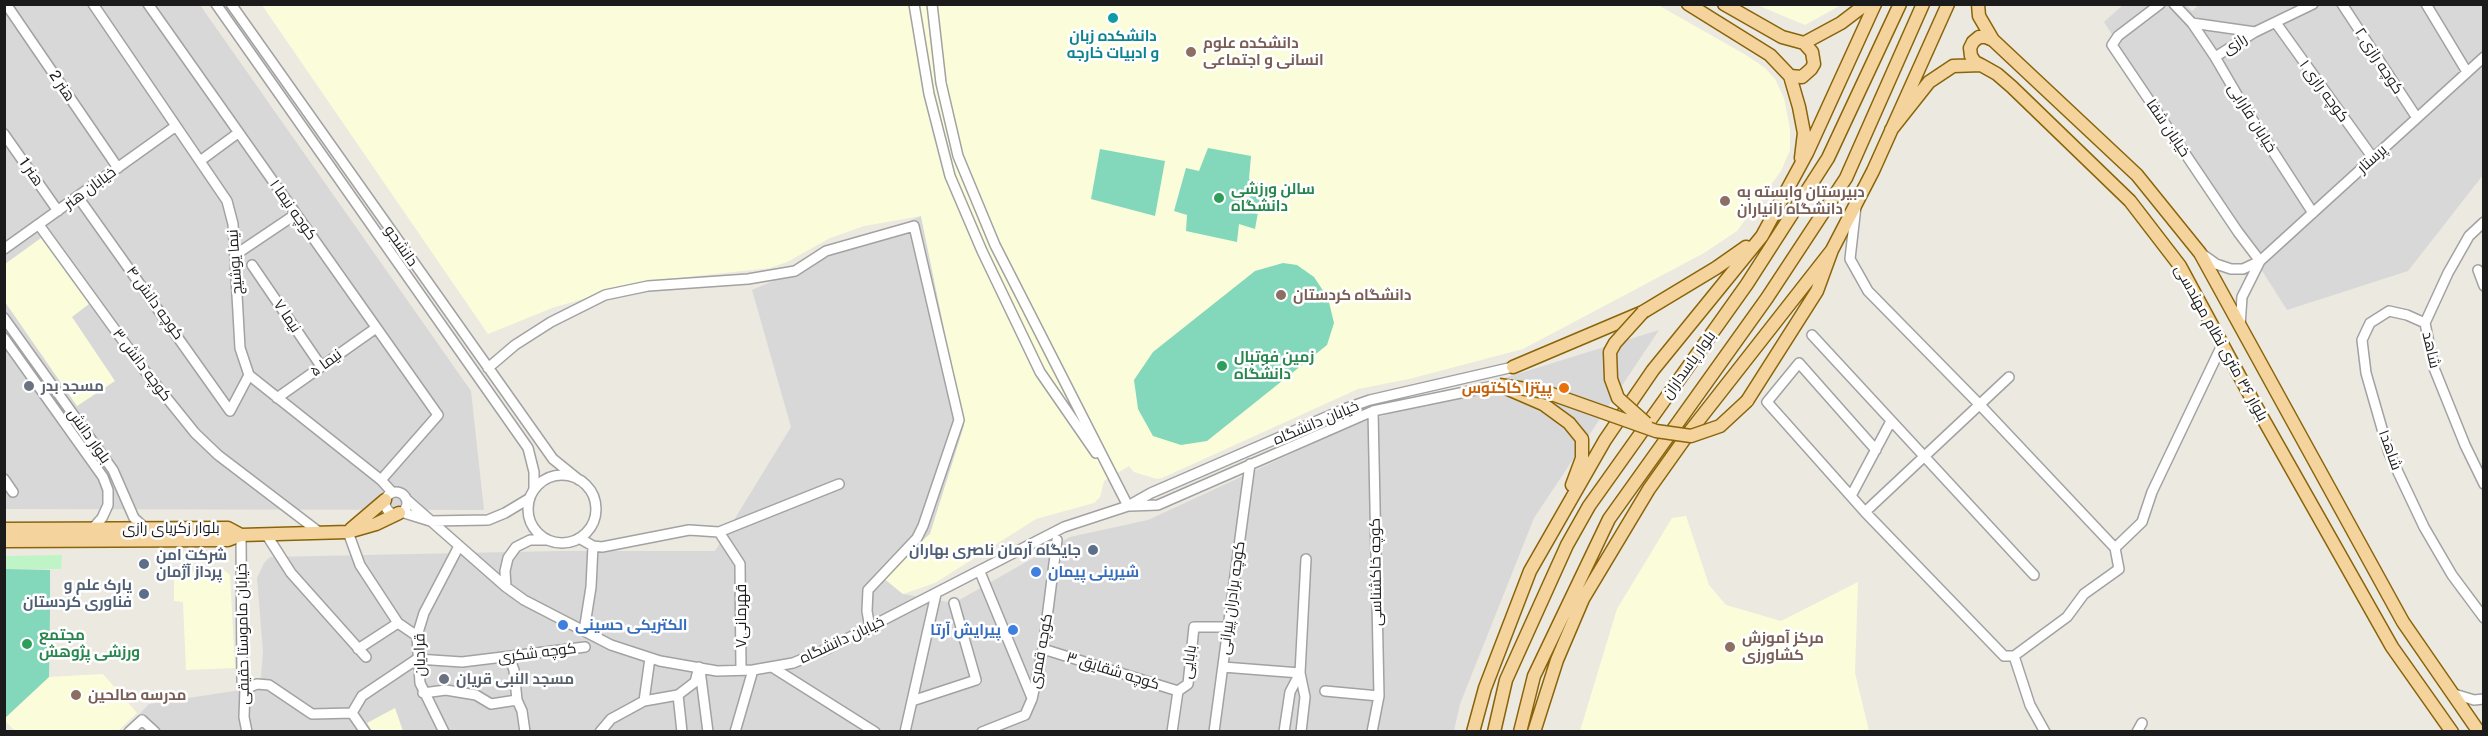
<!DOCTYPE html>
<meta charset="utf-8">
<style>
body{margin:0}
#map{position:relative;width:2488px;height:736px;overflow:hidden;background:#ece9e1;font-family:"Public Sans",sans-serif}
canvas{display:block}
.frame{position:absolute;inset:0;border:6px solid #1b1b1b;pointer-events:none}
</style>
<div id="map">
<canvas width="2488" height="736"></canvas>
<div class="frame"></div>
</div>
<script>
const c = document.querySelector('canvas').getContext('2d');
c.lineJoin = 'round';
function paint(path, color) {
  c.fillStyle = color;
  c.fill(path, 'evenodd');
}
function toPath(rows) {
  const path = new Path2D();
  for (const r of rows) {
    if (r.length === 3) {
      path.moveTo(r[0] + r[2], r[1]);
      path.arc(r[0], r[1], r[2], 0, 2 * Math.PI);
      continue;
    }
    path.moveTo(r[0], r[1]);
    for (let i = 2; i < r.length; i += 2) path.lineTo(r[i], r[i + 1]);
  }
  return path;
}
function stroke(path, color, width, dash) {
  c.strokeStyle = color;
  c.lineWidth = width;
  c.lineCap = dash ? 'butt' : 'round';
  c.setLineDash(dash || []);
  c.stroke(path);
}
function write(font, color, halo, rows, align = 'center') {
  c.font = font + ' "Public Sans",Cairo,sans-serif';
  c.lineWidth = 5;
  c.setLineDash([]);
  c.textBaseline = 'middle';
  c.strokeStyle = halo;
  c.fillStyle = color;
  for (const [text, x, y, turn = 0] of rows) {
    c.save();
    c.translate(x, y);
    c.rotate((+turn || 0) * Math.PI / 180);
    c.textAlign = isNaN(turn) ? turn : align;
    if (halo) c.strokeText(text, 0, 0);
    c.fillText(text, 0, 0);
    c.restore();
  }
}
paint(toPath([
 [2124,4,2187,5,2192,11,2200,4,2483,5,2483,175,2408,271,2287,310,2104,22],
 [5,5,200,5,471,391,484,510,5,509],
 [921,216,964,426,930,534,882,577,903,594,954,603,1070,537,1148,520,1353,425,1659,330,1534,518,1460,704,1454,731,122,732,149,704,260,687,263,652,257,578,264,563,270,557,560,551,715,551,791,427,752,290]
]), '#d9d8d8');
paint(toPath([
 [262,5,1658,5,1746,55,1765,68,1775,79,1784,98,1790,129,1790,150,1781,171,1737,231,1704,253,1523,349,1409,379,1358,389,1162,478,1157,479,1134,472,1129,466,1104,481,1100,497,1094,503,1036,519,935,583,903,594,882,577,930,534,964,426,921,216,864,226,830,238,787,262,770,268,641,282,552,308,488,334],
 [1757,5,1841,5,1805,25],
 [41,238,89,304,72,317,115,381,77,406,5,302,5,264],
 [1686,516,1709,585,1726,605,1781,621,1858,582,1855,673,1869,731,1580,731,1617,609,1672,518],
 [225,571,230,575,235,668,186,670,183,602,174,601,174,572],
 [103,674,137,713,118,731,15,731,5,721,5,718,49,677],
 [395,708,403,731,372,731,367,723]
]), '#fbfdda');
paint(toPath([
 [62,555,61,569,5,569,5,556]
]), '#bff5c6');
paint(toPath([
 [1208,148,1251,156,1249,179,1263,185,1255,229,1239,224,1237,242,1186,231,1187,215,1174,211,1186,168,1199,171],
 [1100,149,1165,161,1155,216,1091,199],
 [1283,263,1297,265,1314,277,1328,298,1334,323,1327,345,1207,441,1181,445,1153,436,1138,409,1134,380,1153,352,1255,271],
 [5,569,50,570,50,612,49,677,5,718]
]), '#83d7ba');
const minor = toPath([
 [6,4,118,168],
 [93,4,227,201,233,224,240,348,249,375,381,480,392,492],
 [148,4,438,415,381,480],
 [216,4,528,448,534,472,534,490],
 [231,4,553,459,579,480],
 [914,4,929,94,950,176,982,251,1040,372,1096,453],
 [932,4,941,83,958,156,995,245,1128,506],
 [2160,4,2118,36,2112,45,2238,232,2260,261],
 [2174,4,2192,23,2215,57,2243,105,2313,213],
 [2342,4,2417,118],
 [2426,4,2467,72],
 [2192,23,2255,32],
 [2276,23,2373,158],
 [2215,57,2255,32,2313,4],
 [4,134,58,211],
 [200,161,238,133],
 [78,197,230,411,249,375],
 [1856,206,1850,259,1868,291,1980,405,2115,548,2119,569,2084,594,2067,617,2014,656,2004,656,1865,512,1767,402,1799,363,1876,450],
 [2484,222,2469,236,2448,273,2425,323,2434,368,2465,445,2484,484],
 [39,225,145,371,195,433,218,455,319,532],
 [4,249,176,126],
 [2202,254,2216,264,2231,269,2243,269,2260,261,2484,57],
 [235,255,296,214],
 [252,265,321,366],
 [2478,270,2484,286],
 [4,318,113,470,134,518,145,528],
 [2425,323,2407,315,2389,311,2370,323,2362,340,2366,373,2389,453,2424,527,2452,575,2484,618],
 [2240,326,2242,297,2260,261],
 [1812,335,2034,575],
 [4,338,103,477,108,490,108,505,102,518,93,528],
 [488,368,515,345,551,322,605,295,648,286,748,279,795,271,826,251,914,226,959,420,923,526,917,538,868,590,867,611,870,628],
 [277,398,376,328],
 [562,509,34],
 [4,479,13,492],
 [396,503,11],
 [1851,496,1891,421],
 [406,499,506,587,524,600,611,645,660,661,717,671,753,670,793,663,827,649,1064,527,1128,506,1151,493,1347,408,1370,400,1513,367],
 [1130,506,1158,505,1373,411,1499,385],
 [401,512,430,521,488,520,505,513,530,498],
 [1865,512,2009,377],
 [348,532,360,565,398,623,417,636],
 [719,532,740,564,741,670],
 [266,534,291,573,366,657],
 [241,535,242,681,245,689,244,717,247,732],
 [579,538,593,546,602,547,689,530,719,532,839,484],
 [2115,548,2142,522,2152,492,2222,345],
 [980,572,1032,698],
 [506,587,505,571,508,558,516,547,530,540,547,540],
 [584,631,591,587,593,546],
 [358,649,398,623],
 [1043,649,1178,691,1172,732],
 [2014,656,2030,705,2045,732],
 [509,657,514,670,517,700,522,711,525,732],
 [772,667,875,732],
 [1223,667,1300,673],
 [700,670,708,732],
 [245,689,257,684,269,685,312,714,352,713,362,696,417,659,462,662,585,647],
 [1178,691,1188,684,1194,627,1228,627],
 [1325,691,1379,696],
 [423,693,446,690,476,695,491,704,517,700],
 [2451,693,2474,700,2484,699],
 [678,695,682,732],
 [644,701,678,695,695,682,699,667],
 [912,701,976,680,954,603],
 [352,713,365,732],
 [129,732,142,720,155,732],
 [444,732,420,683,417,636,424,613,459,546],
 [600,732,611,719,644,701,650,658],
 [735,732,753,670],
 [905,732,936,594],
 [982,732,1025,715,1032,699,1043,649,1057,540],
 [1214,732,1250,464],
 [1284,732,1290,692,1300,673],
 [1301,732,1305,697,1300,673,1306,559],
 [1372,732,1379,696,1373,411],
 [2137,732,2142,723]
]);
const major = toPath([
 [1688,4,1770,55,1790,76,1799,107,1804,133,1801,158],
 [1724,4,1782,37,1804,43,1841,23,1866,4],
 [1978,4,1979,16,1993,40,2137,175,2200,253,2403,622,2479,732],
 [1981,65,1975,62,1971,56,1970,48,1973,42,1979,37,1986,37,1993,40],
 [1790,76,1802,77,1811,69,1814,64,1812,52,1804,43],
 [1891,130,1929,82,1953,66,1981,65,1997,74,2012,87,2130,201,2180,266,2253,401,2392,647,2452,732],
 [1513,367,1643,312,1716,268,1746,247],
 [1506,388,1543,404,1569,423,1582,439,1582,458,1572,485],
 [1747,401,1817,291,1832,250,1873,171,1948,4],
 [4,529,228,528,241,535],
 [351,529,385,500],
 [4,541,228,540,241,535,348,532,376,524,399,513],
 [1473,732,1485,688,1530,571,1605,440,1653,370,1762,236,1807,153,1875,4],
 [1494,732,1506,680,1567,545,1589,506,1747,284,1828,158,1900,4],
 [1520,732,1534,676,1609,519,1767,298,1846,178,1923,4],
 [1534,732,1557,660,1583,599,1649,489,1691,430,1832,250]
]);
stroke(minor, '#a2a2a2', 12);
stroke(major, '#896409', 15);
stroke(minor, '#fff', 9);
stroke(major, '#f5d39d', 12);
const majorBridge = toPath([
 [1643,312,1615,343,1610,352,1611,379,1618,398,1646,423],
 [1499,385,1546,392,1656,431,1691,436,1720,426,1747,401]
]);
stroke(majorBridge, '#896409', 15, []);
stroke(majorBridge, '#f5d39d', 12);
for (const [x, y, r, color] of [
 [1113,18,6,"#0f9aa8"],
 [1191,52,6,"#8d6e63"],
 [1219,198,6,"#2e9e5b"],
 [1725,201,6,"#8d6e63"],
 [1281,295,6,"#8d6e63"],
 [1222,366,6,"#2e9e5b"],
 [29,386,6,"#6b7280"],
 [1564,388,6,"#e8710a"],
 [1093,550,6,"#5c6f8a"],
 [144,564,6,"#5c6f8a"],
 [1036,572,6,"#3f7fe0"],
 [144,594,6,"#5c6f8a"],
 [563,625,6,"#3f7fe0"],
 [1013,630,6,"#3f7fe0"],
 [27,644,6,"#2e9e5b"],
 [1730,647,6,"#8d6e63"],
 [444,679,6,"#6b7280"],
 [76,695,6,"#8d6e63"]
]) {
  const dot = new Path2D();
  dot.arc(x, y, r, 0, 2 * Math.PI);
  c.fillStyle = color;
  c.fill(dot);
  stroke(dot, '#fff', 2);
}
write('bold 15px', '#0d838f', '#fff', [
 ["دانشکده زبان",1113,36],
 ["و ادبیات خارجه",1113,53]
]);
write('bold 15px', '#785e54', '#fff', [
 ["دانشکده علوم",1203,43],
 ["انسانی و اجتماعی",1203,60],
 ["دبیرستان وابسته به",1737,192],
 ["دانشگاه زانیاران",1737,209],
 ["دانشگاه کردستان",1293,295],
 ["مرکز آموزش",1742,638],
 ["کشاورزی",1742,655],
 ["مدرسه صالحین",88,695]
], 'left');
write('15px', '#1b1b1b', '#fff', [
 ["رازی",2235,44,-32],
 ["کوچه رازی ۲",2379,61,57],
 ["هنر 2",62,86,56],
 ["کوچه رازی ۱",2324,91,54],
 ["خیابان فارابی",2252,118,58],
 ["خیابان شفا",2168,128,56],
 ["پرستار",2372,159,-42],
 ["هنر 1",31,172,55],
 ["خیابان هنر",90,188,-36],
 ["کوچه نیما ۱",293,210,55],
 ["دانشجو",401,246,55],
 ["نیما یوشیج",235,262,-94],
 ["کوچه دانش ۴",155,303,54],
 ["نیما ۷",287,316,56],
 ["بلوار ۳۶ متری نظام مهندسی",2221,343,61],
 ["شاهد",2431,350,77],
 ["نیما ۵",326,363,-36],
 ["کوچه دانش ۳",142,365,53],
 ["بلوار پاسداران",1689,365,-54],
 ["خیابان دانشگاه",1316,423,-23],
 ["بلوار دانش",89,436,55],
 ["شاهد۱",2390,450,70],
 ["بلوار زکریای رازی",171,528],
 ["کوچه خاکشناسی",1376,572,-91],
 ["کوچه برادران پیرانی",1232,598,-82],
 ["قهرمانی۷",741,616,-90],
 ["خیابان ماموستا حقیقی",243,634,-91],
 ["خیابان دانشگاه",842,640,-25],
 ["کوچه قمری",1041,651,-80],
 ["کوچه شکری",537,653,-7],
 ["قرادیان",420,655,-91],
 ["بابایی",1189,662,-82],
 ["کوچه شقایق ۳",1113,671,17]
]);
write('bold 15px', '#27864d', '#fff', [
 ["سالن ورزشی",1231,189],
 ["دانشگاه",1231,206],
 ["زمین فوتبال",1234,357],
 ["دانشگاه",1234,374],
 ["مجتمع",39,635],
 ["ورزشی پژوهش",39,652]
], 'left');
write('bold 15px', '#5b616d', '#fff', [
 ["مسجد بدر",41,386],
 ["مسجد النبی قریان",456,679]
], 'left');
write('bold 15px', '#c56008', '#fff', [
 ["پیتزا کاکتوس",1552,388]
], 'right');
write('bold 15px', '#4e5e75', '#fff', [
 ["جایگاه آرمان ناصری بهاران",1081,550],
 ["شرکت امن",156,555,"left"],
 ["پرداز آژمان",156,572,"left"],
 ["پارک علم و",132,585],
 ["فناوری کردستان",132,602]
], 'right');
write('bold 15px', '#366cbe', '#fff', [
 ["شیرینی پیمان",1048,572],
 ["الکتریکی حسینی",575,625],
 ["پیرایش آرتا",1001,630,"right"]
], 'left');
</script>
